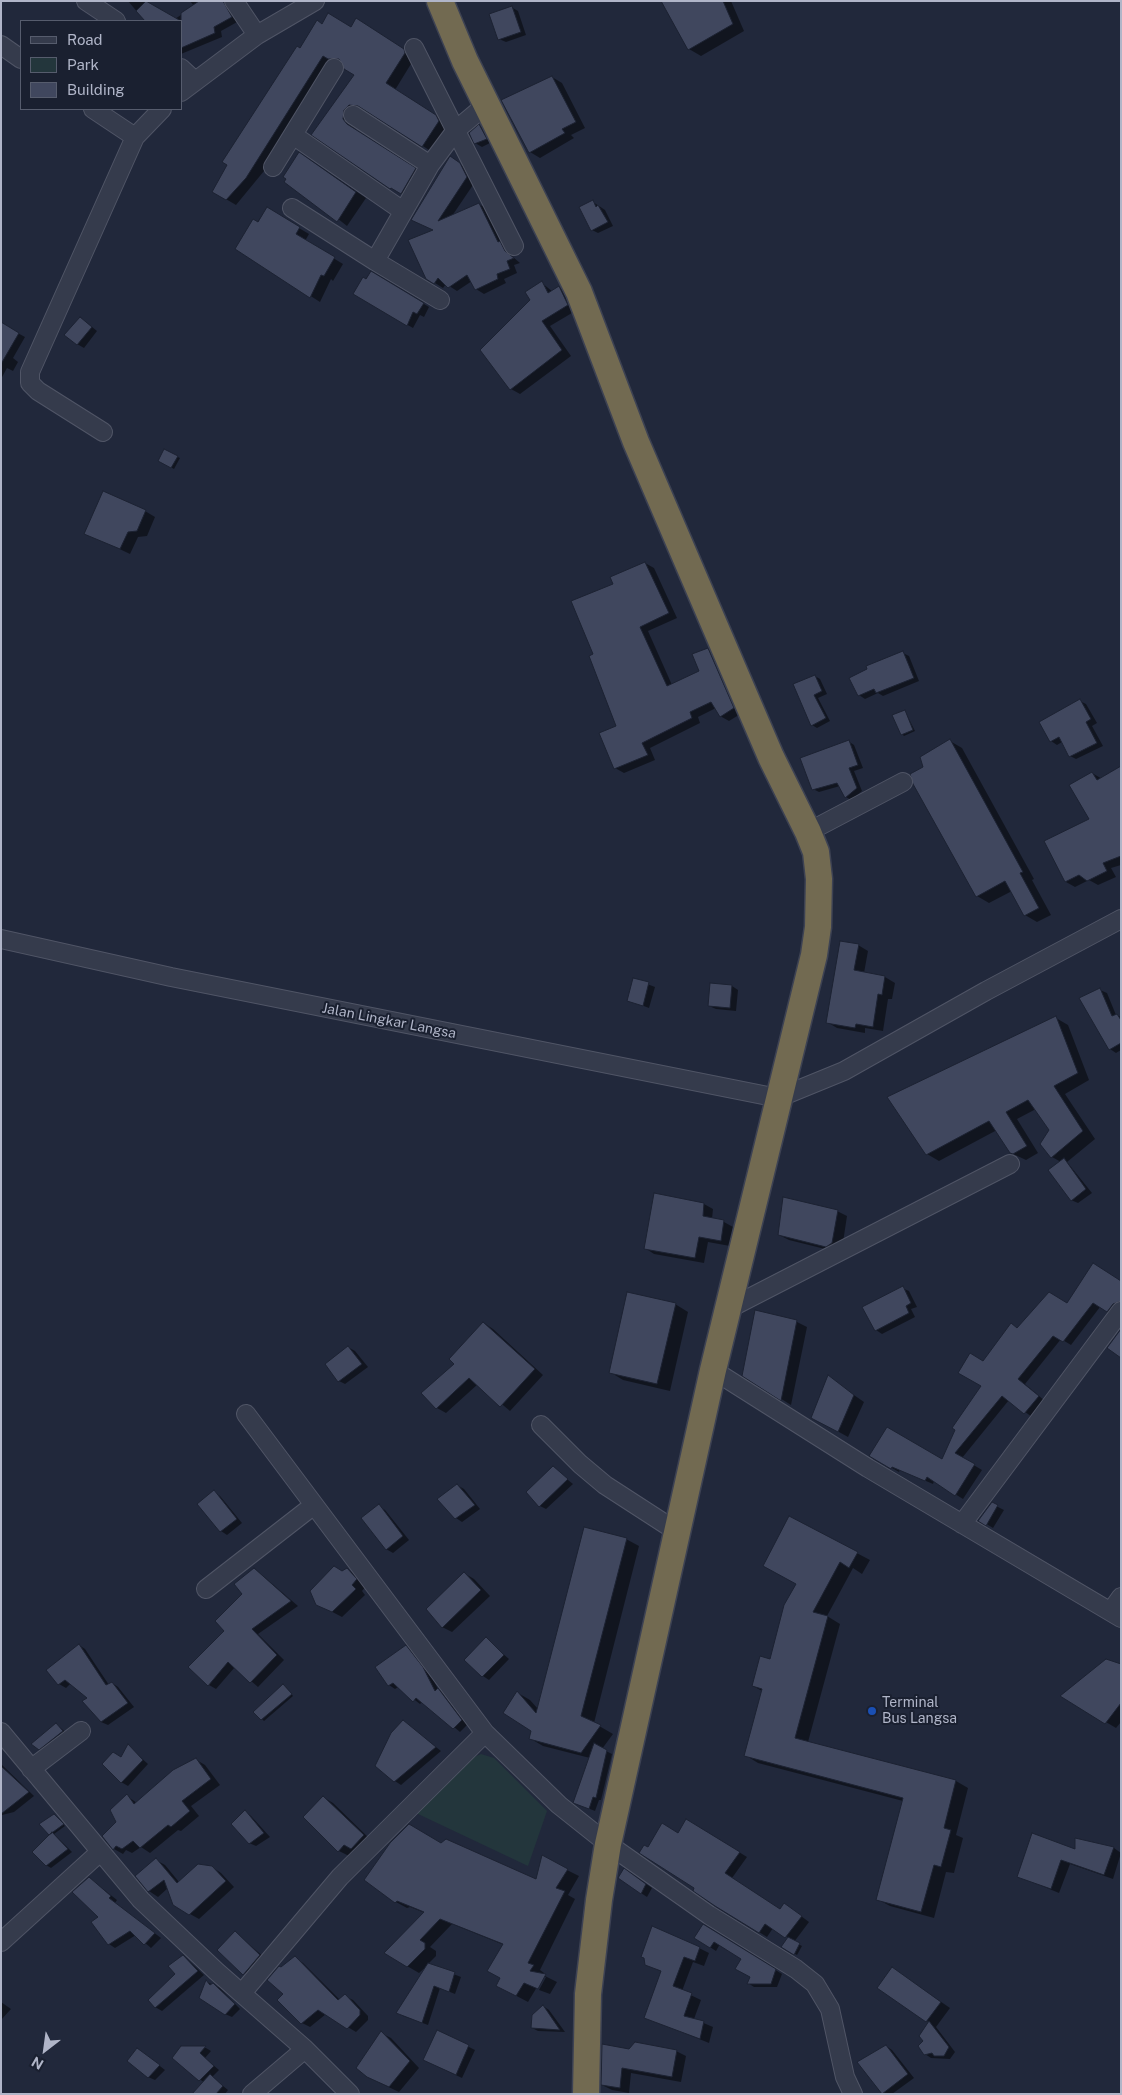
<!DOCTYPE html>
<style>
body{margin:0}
#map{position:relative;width:1122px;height:2095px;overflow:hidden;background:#21283b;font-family:"Public Sans",sans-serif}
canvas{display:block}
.frame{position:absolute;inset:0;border:2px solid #b0b5c8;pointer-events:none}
.legend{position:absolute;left:20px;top:20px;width:162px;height:90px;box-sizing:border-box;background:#1a2030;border:1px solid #565c6d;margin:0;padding:6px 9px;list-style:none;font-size:15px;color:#b0b5c8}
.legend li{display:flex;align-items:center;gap:10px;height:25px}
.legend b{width:25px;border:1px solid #565c6d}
.north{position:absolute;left:20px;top:2025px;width:50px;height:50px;-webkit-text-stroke:4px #1a2030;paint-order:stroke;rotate:210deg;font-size:14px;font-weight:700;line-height:20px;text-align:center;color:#b0b5c8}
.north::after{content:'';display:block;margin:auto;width:18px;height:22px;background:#b0b5c8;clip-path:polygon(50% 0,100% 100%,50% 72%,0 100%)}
</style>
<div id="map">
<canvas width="1122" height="2095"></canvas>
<div class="frame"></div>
<ul class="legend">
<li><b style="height:6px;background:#353b4c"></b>Road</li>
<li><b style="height:14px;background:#23363c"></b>Park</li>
<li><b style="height:14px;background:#40475e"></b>Building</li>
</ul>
<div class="north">N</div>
</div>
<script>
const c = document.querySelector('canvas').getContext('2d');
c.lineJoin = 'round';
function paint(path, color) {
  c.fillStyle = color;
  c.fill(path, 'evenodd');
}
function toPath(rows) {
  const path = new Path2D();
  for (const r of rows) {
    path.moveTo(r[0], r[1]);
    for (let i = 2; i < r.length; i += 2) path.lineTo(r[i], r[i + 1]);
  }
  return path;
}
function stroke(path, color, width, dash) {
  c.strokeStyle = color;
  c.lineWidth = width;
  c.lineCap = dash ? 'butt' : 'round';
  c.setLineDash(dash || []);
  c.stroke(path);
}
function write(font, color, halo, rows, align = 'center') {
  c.font = font + ' "Public Sans",sans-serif';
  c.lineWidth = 4;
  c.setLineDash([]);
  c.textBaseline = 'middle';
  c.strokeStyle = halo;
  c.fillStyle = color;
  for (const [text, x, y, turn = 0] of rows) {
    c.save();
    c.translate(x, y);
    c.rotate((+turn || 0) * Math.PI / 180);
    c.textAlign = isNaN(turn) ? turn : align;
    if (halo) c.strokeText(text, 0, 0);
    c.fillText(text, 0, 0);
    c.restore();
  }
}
paint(toPath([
 [481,1754,494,1758,547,1811,528,1866,416,1813,472,1758]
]), '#23363c');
paint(toPath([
 [128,1,144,1,175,19,194,6,190,1,232,1,239,21,221,31,222,37,181,54,181,21,145,21],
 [669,1,731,1,744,31,701,56,689,49],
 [511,7,518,11,526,35,506,42,499,39],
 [323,25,351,29,366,26,413,55,414,59,395,90,446,122,448,127,432,152,368,110,363,109,354,114,352,121,357,131,425,175,411,199,391,188,313,134,356,75,343,64,333,60,264,171,236,205,214,192,300,49],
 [552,77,562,83,585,128,571,135,574,138,540,158,530,152,503,100],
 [480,126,486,129,492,142,482,147,475,143],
 [309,159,366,198,347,226,288,179],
 [458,163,468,169,475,182,452,216,479,204,487,209,513,257,520,263,514,265,517,273,504,279,506,283,484,294,476,289,472,281,457,291,446,284,443,288,427,278,435,230],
 [593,202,605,210,613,226,598,233,592,230],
 [267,209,309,234,305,241,343,264,333,281,331,279,320,302,237,249],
 [371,272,429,307,424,317,420,315,413,328,354,294],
 [542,283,553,292,559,287,569,293,577,310,550,326,571,356,520,394,511,389,531,300],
 [86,322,97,331,84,348,77,344],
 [1,324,25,337,13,358,18,362,13,371,7,368,1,379],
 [165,451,180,458,174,469,160,461],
 [145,511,155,517,147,536,138,537,130,554,86,533],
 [645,563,654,568,677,618,648,631,672,685,700,671,708,649,717,654,742,713,729,721,720,716,716,708,698,717,700,723,650,748,655,760,624,773,615,768,618,726,595,655,614,584],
 [903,653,909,656,919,681,883,696,878,693,865,699,859,695],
 [815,676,820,679,827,694,818,698,830,721,817,728,812,725,795,685],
 [1080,701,1086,704,1097,723,1092,726,1103,746,1076,759,1070,756,1062,742,1057,745,1051,741],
 [905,711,915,731,904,736,902,734],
 [848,741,854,745,863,768,854,771,862,791,851,800,846,797,840,786,819,792,813,789],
 [950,741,962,748,1034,879,1032,880,1051,915,1037,922,1025,915,1012,891,989,903,977,896,924,767],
 [1092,773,1121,790,1121,865,1111,868,1116,877,1098,885,1089,880,1075,887,1066,882,1090,819],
 [858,945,868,951,864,973,885,977,895,983,892,999,888,999,883,1031,865,1028,865,1033,837,1028,827,1022],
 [634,979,655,987,649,1008,628,1000],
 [732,986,738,990,736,1011,716,1009,709,1006],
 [1100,990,1107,993,1116,1015,1121,1017,1121,1050,1116,1053,1110,1049],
 [1056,1018,1068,1025,1089,1080,1065,1094,1095,1139,1067,1162,1092,1193,1078,1203,1071,1200,1061,1162,1052,1157,1050,1130,1036,1109,1017,1119,1038,1153,1026,1160,1011,1153,997,1130,939,1161,927,1154],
 [704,1204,713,1209,712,1219,724,1222,733,1227,730,1246,708,1242,704,1263,654,1254,645,1248],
 [837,1211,847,1216,842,1249,837,1252,789,1240,779,1235],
 [902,1288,909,1291,917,1307,911,1309,915,1317,882,1334,876,1330],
 [1121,1300,1112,1314,1100,1307,1071,1345,1061,1339,1025,1384,1045,1401,1032,1417,1009,1400,962,1458,982,1470,963,1499,934,1481,933,1484,900,1470,899,1472,871,1456,942,1461,982,1386,984,1362,1018,1329,1067,1305],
 [675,1304,688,1312,670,1391,623,1380,610,1372],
 [756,1311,797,1322,807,1327,791,1405,743,1375],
 [484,1323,493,1329,543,1375,510,1411,478,1384,446,1413,437,1408],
 [348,1347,355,1351,368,1367,345,1384,339,1381],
 [828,1377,864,1402,848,1437,812,1417],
 [553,1468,573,1484,546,1509,540,1506],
 [457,1485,464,1489,480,1509,462,1522,456,1518,439,1499],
 [214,1492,220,1496,242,1523,227,1535,221,1531,199,1504],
 [992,1504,1004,1510,993,1528,980,1520],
 [379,1506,385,1510,409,1540,393,1553,386,1549],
 [790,1518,870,1560,862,1574,853,1568,827,1616,840,1624,808,1742,956,1781,968,1788,956,1835,963,1838,954,1873,946,1872,934,1918,890,1906,877,1899,903,1801,758,1763,745,1755,762,1691,753,1686,771,1661,797,1584],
 [626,1539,639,1546,594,1723,613,1734,602,1749,612,1754,601,1800,599,1800,595,1811,580,1805,590,1758,543,1746,531,1739,533,1731,518,1693,530,1700,538,1709],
 [255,1569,298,1606,258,1634,284,1660,258,1687,235,1667,216,1689,209,1685,226,1631],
 [347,1569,357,1575,366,1586,362,1591,365,1595,342,1617,317,1604],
 [464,1573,474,1579,490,1596,452,1632,442,1627],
 [486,1639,509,1659,489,1680,483,1676],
 [79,1645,85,1649,109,1685,112,1683,118,1687,134,1707,108,1725,101,1722,89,1698,71,1683,66,1688,59,1684,47,1670],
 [406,1647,412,1650,429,1672,438,1689,444,1693,468,1724,460,1732,423,1701,420,1704,398,1687,395,1689,389,1685],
 [1121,1666,1121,1722,1116,1728,1062,1696],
 [286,1687,293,1696,264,1721,262,1719],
 [404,1722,441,1751,401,1785,395,1781],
 [57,1725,69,1735,46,1753,39,1749],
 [128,1746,148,1764,128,1786,121,1782],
 [195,1759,205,1765,220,1785,191,1806,199,1816,181,1831,178,1830,150,1853,141,1847,132,1853,126,1850,123,1854,114,1849,104,1836,118,1823,127,1796,137,1803],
 [1,1764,34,1796,14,1812,2,1815],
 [323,1797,333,1803,373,1842,361,1854,354,1850,349,1856,339,1851,305,1817],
 [245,1812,251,1816,270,1837,256,1846,249,1843],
 [54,1815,65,1826,54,1834,72,1852,51,1868,46,1865],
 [695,1825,747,1857,732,1878,781,1910,785,1904,809,1922,794,1942,802,1946,797,1955,783,1947,789,1938,773,1928,767,1937,759,1932,695,1887,649,1849],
 [1076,1840,1114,1848,1121,1853,1113,1879,1070,1864,1059,1893,1018,1876,1076,1851],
 [441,1844,537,1881,567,1870,579,1876,568,1895,575,1899,540,1970,544,1973,543,1975,557,1982,550,1994,539,1990,546,1977,543,1977,528,2002,509,1992,501,1978,504,1945,452,1924,430,1947,436,1951,436,1956,428,1964,461,1977,455,1994,440,1988,428,2025,403,2016,427,1966,419,1973,407,1966,425,1913,410,1907,407,1908,396,1902],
 [156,1860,165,1865,179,1882,212,1867,221,1873,234,1887,199,1919,174,1905,168,1888,158,1897,149,1891,137,1876],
 [630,1873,652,1888,647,1897,641,1893],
 [89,1878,117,1900,115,1903,161,1938,151,1948,136,1935,115,1948,109,1944],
 [709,1929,782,1974,777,1987,754,1987,748,1983,752,1977,742,1958,720,1944,716,1951,696,1938],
 [235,1932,266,1959,250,1978,218,1950],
 [699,1948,709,1953,704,1966,693,1962,682,1991,701,2000,694,2019,713,2027,709,2043,645,2017,662,1972,646,1964],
 [184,1956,204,1975,162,2011,155,2007,177,1974],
 [295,1958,303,1963,340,2000,345,1996,353,2000,368,2016,368,2020,356,2032,326,2014,310,2027,302,2023,285,1994],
 [902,1975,950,2008,936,2027,955,2052,950,2059,931,2058,925,2054,930,2023,879,1988],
 [207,1982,220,1988,240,2009,232,2017,225,2014],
 [1,2002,11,2009,1,2020],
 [543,2006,549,2010,565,2032,538,2031,532,2028],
 [437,2031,475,2050,462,2078,430,2063],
 [381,2033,391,2038,419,2068,399,2092,378,2082],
 [886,2046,892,2050,914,2078,892,2094,883,2093],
 [182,2048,206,2048,211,2051,205,2058,219,2070,212,2077,228,2090,225,2094,199,2094,204,2082,199,2079],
 [629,2050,676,2051,686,2056,681,2082,631,2073,629,2093,612,2090,602,2085],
 [143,2053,165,2070,155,2080,148,2077]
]), '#0007');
const building = toPath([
 [146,1,181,21,145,21,136,11,146,1],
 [199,1,223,1,232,17,214,27,215,33,181,48,181,13,199,1],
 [661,1,723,1,733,24,688,50,661,1],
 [512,6,521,32,498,40,489,14,512,6],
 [328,13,351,27,356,18,404,49,405,53,386,83,436,115,439,121,422,147,358,106,349,105,344,110,343,119,347,124,416,168,401,194,391,188,390,189,311,135,354,75,344,69,339,59,328,59,323,56,246,178,226,200,212,192,227,165,222,162,286,63,297,46,300,48,317,20,322,24,328,13],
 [552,76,576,122,562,129,565,133,529,153,501,100,552,76],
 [479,124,487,139,474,144,469,133,479,124],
 [299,152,356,192,337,222,284,182,286,179,283,177,299,152],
 [450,156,460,163,467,177,438,221,479,203,498,242,500,241,505,251,514,258,507,261,510,269,497,274,498,279,475,290,467,275,448,288,438,278,434,284,426,279,408,240,433,230,411,220,450,156],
 [593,200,596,207,598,205,608,222,591,231,579,207,593,200],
 [267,207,300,227,296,234,335,257,324,276,321,275,310,298,235,249,253,219,258,222,267,207],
 [371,271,424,303,417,314,413,312,407,326,353,294,363,277,366,279,371,271],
 [542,281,548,293,559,286,568,305,542,321,562,350,510,390,480,350,530,300,525,292,542,281],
 [80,317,92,327,77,345,64,335,80,317],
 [1,322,19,333,1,364,1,322],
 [164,449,178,456,171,468,158,461,164,449],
 [103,491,146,510,137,531,128,532,120,549,84,534,103,491],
 [645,562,669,613,640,627,667,686,699,671,692,654,708,648,734,708,720,717,711,702,690,712,692,718,642,743,648,755,614,769,599,733,616,726,589,656,593,654,571,601,613,584,610,577,645,562],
 [903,651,914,678,876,693,874,689,858,696,849,678,867,669,866,666,903,651],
 [815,675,822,691,814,695,826,718,811,726,793,684,815,675],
 [1080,699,1091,719,1086,722,1097,743,1069,757,1059,737,1050,742,1039,722,1080,699],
 [905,710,913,730,901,735,892,715,905,710],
 [950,739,1023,872,1020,873,1039,908,1024,916,1005,881,976,897,913,784,910,774,923,767,920,757,950,739],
 [849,740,858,765,849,768,857,788,845,798,837,783,812,790,800,758,849,740],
 [1121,766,1121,856,1103,863,1107,871,1087,881,1079,875,1065,882,1044,841,1089,819,1069,785,1092,772,1097,780,1121,766],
 [840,941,859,944,854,970,885,976,882,995,878,994,873,1027,856,1024,855,1028,826,1023,840,941],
 [633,978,649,982,643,1006,627,1001,633,978],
 [710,983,732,985,730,1008,708,1006,710,983],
 [1100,988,1112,1016,1117,1014,1121,1020,1121,1043,1109,1050,1079,998,1100,988],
 [1056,1016,1078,1073,1054,1086,1083,1131,1051,1158,1040,1144,1049,1130,1028,1100,1006,1112,1027,1146,1013,1154,1010,1153,989,1121,926,1155,887,1097,1056,1016],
 [1064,1158,1086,1189,1071,1201,1048,1170,1064,1158],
 [654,1193,704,1203,703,1216,724,1220,721,1241,699,1237,695,1258,644,1249,654,1193],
 [783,1197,838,1210,832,1243,826,1247,778,1235,783,1197],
 [1093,1263,1121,1281,1121,1301,1113,1304,1107,1312,1093,1303,1063,1342,1053,1336,1018,1379,1039,1396,1024,1414,1002,1396,955,1453,975,1464,955,1496,927,1477,925,1481,892,1467,891,1469,869,1456,887,1427,942,1459,955,1430,952,1428,981,1386,958,1373,970,1353,983,1361,1011,1323,1017,1328,1049,1292,1067,1303,1093,1263],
 [903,1286,911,1303,906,1306,909,1313,875,1331,862,1307,903,1286],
 [627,1292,676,1303,657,1384,609,1373,627,1292],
 [755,1310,797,1320,781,1401,742,1376,755,1310],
 [483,1322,535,1369,500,1407,469,1378,436,1409,421,1393,454,1364,449,1359,483,1322],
 [1121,1329,1121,1358,1107,1348,1121,1329],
 [348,1346,362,1364,338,1382,325,1364,348,1346],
 [828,1375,854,1395,838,1432,811,1418,828,1375],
 [553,1466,568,1479,539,1507,526,1492,553,1466],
 [457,1484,475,1505,455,1519,437,1499,457,1484],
 [214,1490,237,1519,220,1532,197,1504,214,1490],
 [992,1502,998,1505,986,1526,978,1521,992,1502],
 [379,1504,403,1536,386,1550,361,1518,379,1504],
 [789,1516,858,1552,849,1568,840,1562,813,1612,828,1616,795,1738,956,1780,944,1828,951,1830,941,1867,934,1865,921,1912,876,1900,903,1798,744,1756,762,1689,752,1686,760,1656,770,1659,784,1605,796,1584,763,1566,789,1516],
 [584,1527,627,1538,581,1716,601,1725,581,1753,529,1739,531,1731,503,1713,517,1691,536,1713,584,1527],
 [334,1566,342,1571,347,1568,357,1579,352,1585,356,1589,332,1612,316,1605,310,1591,334,1566],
 [254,1568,291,1601,252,1629,277,1655,250,1683,228,1662,208,1686,188,1667,224,1631,215,1621,242,1594,234,1584,254,1568],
 [464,1572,481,1590,442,1628,426,1609,464,1572],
 [486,1637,504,1655,482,1677,464,1660,486,1637],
 [79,1644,106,1685,112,1682,128,1703,101,1722,82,1701,87,1698,65,1680,58,1685,46,1670,79,1644],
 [406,1645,423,1667,435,1691,438,1688,462,1720,453,1729,416,1698,413,1702,393,1683,388,1686,375,1667,406,1645],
 [1106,1659,1121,1664,1121,1703,1105,1724,1060,1696,1106,1659],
 [283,1684,292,1694,261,1720,253,1712,283,1684],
 [403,1720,436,1747,394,1782,375,1766,391,1733,403,1720],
 [56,1723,63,1731,39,1750,31,1744,56,1723],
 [594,1743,607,1750,596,1798,593,1797,589,1809,573,1803,594,1743],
 [128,1744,143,1760,121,1783,102,1764,113,1752,121,1757,128,1744],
 [196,1758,211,1779,182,1801,190,1811,171,1827,168,1825,140,1848,133,1841,122,1849,116,1846,113,1850,102,1836,116,1822,110,1810,127,1794,134,1804,173,1770,196,1758],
 [1,1766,29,1792,1,1814,1,1766],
 [323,1796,364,1835,351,1849,344,1845,338,1852,303,1817,323,1796],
 [245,1810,264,1833,249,1844,231,1824,245,1810],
 [54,1814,64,1824,49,1835,39,1824,54,1814],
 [686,1819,740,1852,725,1873,780,1909,784,1903,802,1916,785,1938,765,1924,759,1933,715,1906,693,1891,694,1888,639,1853,644,1845,648,1847,662,1823,678,1833,686,1819],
 [409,1824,441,1843,446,1839,536,1879,542,1855,568,1869,556,1888,565,1891,528,1963,534,1965,530,1971,546,1974,538,1989,524,1983,516,1996,496,1986,500,1978,487,1971,503,1944,440,1919,420,1940,425,1943,425,1949,407,1967,384,1953,424,1912,397,1901,395,1903,364,1880,390,1843,409,1824],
 [52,1832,68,1849,46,1866,32,1852,52,1832],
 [1032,1833,1075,1849,1075,1838,1114,1847,1104,1875,1061,1860,1051,1889,1017,1877,1032,1833],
 [156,1858,177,1883,198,1864,212,1866,226,1881,189,1915,173,1905,164,1880,148,1892,135,1876,156,1858],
 [624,1868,646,1884,641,1894,618,1878,624,1868],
 [89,1877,111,1896,109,1898,155,1933,144,1945,130,1931,108,1945,91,1922,98,1917,72,1892,89,1877],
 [703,1924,776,1969,771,1984,747,1984,750,1977,735,1969,741,1959,714,1942,710,1948,694,1938,703,1924],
 [652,1926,700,1947,695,1961,684,1957,673,1986,692,1993,684,2016,704,2021,700,2039,644,2018,661,1971,645,1965,644,1958,641,1957,652,1926],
 [235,1931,260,1955,243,1975,217,1950,235,1931],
 [788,1937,800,1943,794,1955,781,1947,788,1937],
 [183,1955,198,1971,155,2008,148,2000,175,1974,168,1966,183,1955],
 [295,1956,338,2000,345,1994,360,2010,360,2015,347,2029,318,2010,301,2024,277,2000,283,1994,267,1980,279,1966,281,1967,295,1956],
 [428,1963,455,1972,449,1992,434,1986,422,2023,396,2013,428,1963],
 [892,1967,941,2002,926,2022,877,1988,892,1967],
 [206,1980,210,1985,213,1983,235,2004,225,2015,199,1998,206,1980],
 [543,2005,560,2030,531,2028,532,2015,543,2005],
 [929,2021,949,2047,944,2056,934,2056,932,2053,924,2055,918,2046,923,2041,919,2036,929,2021],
 [437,2030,469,2045,456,2075,423,2060,437,2030],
 [381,2031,410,2061,389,2087,367,2077,356,2068,381,2031],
 [635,2042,677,2050,672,2077,622,2068,620,2088,601,2085,602,2044,629,2049,635,2042],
 [886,2045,908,2074,882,2094,857,2062,886,2045],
 [181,2046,206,2046,200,2053,214,2066,199,2081,172,2058,181,2046],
 [137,2048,160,2065,148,2078,127,2061,137,2048],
 [210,2074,223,2086,216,2094,192,2094,210,2074]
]);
paint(building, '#40475e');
stroke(building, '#1c2232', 1);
const minor = toPath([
 [86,1,116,21],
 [234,1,257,35],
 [1,45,21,59],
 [414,48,514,246],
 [181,68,195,81],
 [181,92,257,35,315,1],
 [93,109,135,137],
 [353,115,430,165],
 [293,135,403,211],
 [273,167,334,68],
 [292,208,375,261,430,165,456,130,487,104],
 [375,261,440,300],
 [103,432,38,391,30,383,30,372,135,137,162,109],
 [808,832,903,782],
 [1,939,171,977,778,1098,844,1071,986,991,1121,919],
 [728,1309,1010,1164],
 [713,1370,868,1468,1121,1618],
 [246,1414,485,1733,559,1805,608,1844,709,1915,796,1969,815,1984,830,2009,845,2077,853,2094],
 [541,1425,580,1464,605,1485,676,1531],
 [962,1524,1121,1311],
 [206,1589,314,1505],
 [1111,1611,1121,1597],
 [1,1732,141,1900,216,1971,305,2049,350,2094],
 [31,1769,81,1731],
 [1,1942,100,1852],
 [242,1993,340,1877,485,1733],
 [252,2094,305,2049]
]);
const highway = toPath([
 [440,1,465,61,579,292,636,442,771,757,808,832,816,852,819,879,818,927,814,955,713,1370,608,1844,599,1900,588,1994,586,2094]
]);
stroke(minor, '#505566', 20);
stroke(highway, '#3d4253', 29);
stroke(minor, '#353b4c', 18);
stroke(highway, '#726a51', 26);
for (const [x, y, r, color] of [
 [872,1711,5,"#1a4fb4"]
]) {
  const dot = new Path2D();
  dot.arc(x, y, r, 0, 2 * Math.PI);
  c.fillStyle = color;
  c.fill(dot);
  stroke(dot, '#1a2030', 2);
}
write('14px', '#b0b5c8', '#1a2030', [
 ["Jalan Lingkar Langsa",389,1021,11]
]);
write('14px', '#b0b5c8', '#1a2030', [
 ["Terminal",882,1703],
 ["Bus Langsa",882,1719]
], 'left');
</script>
